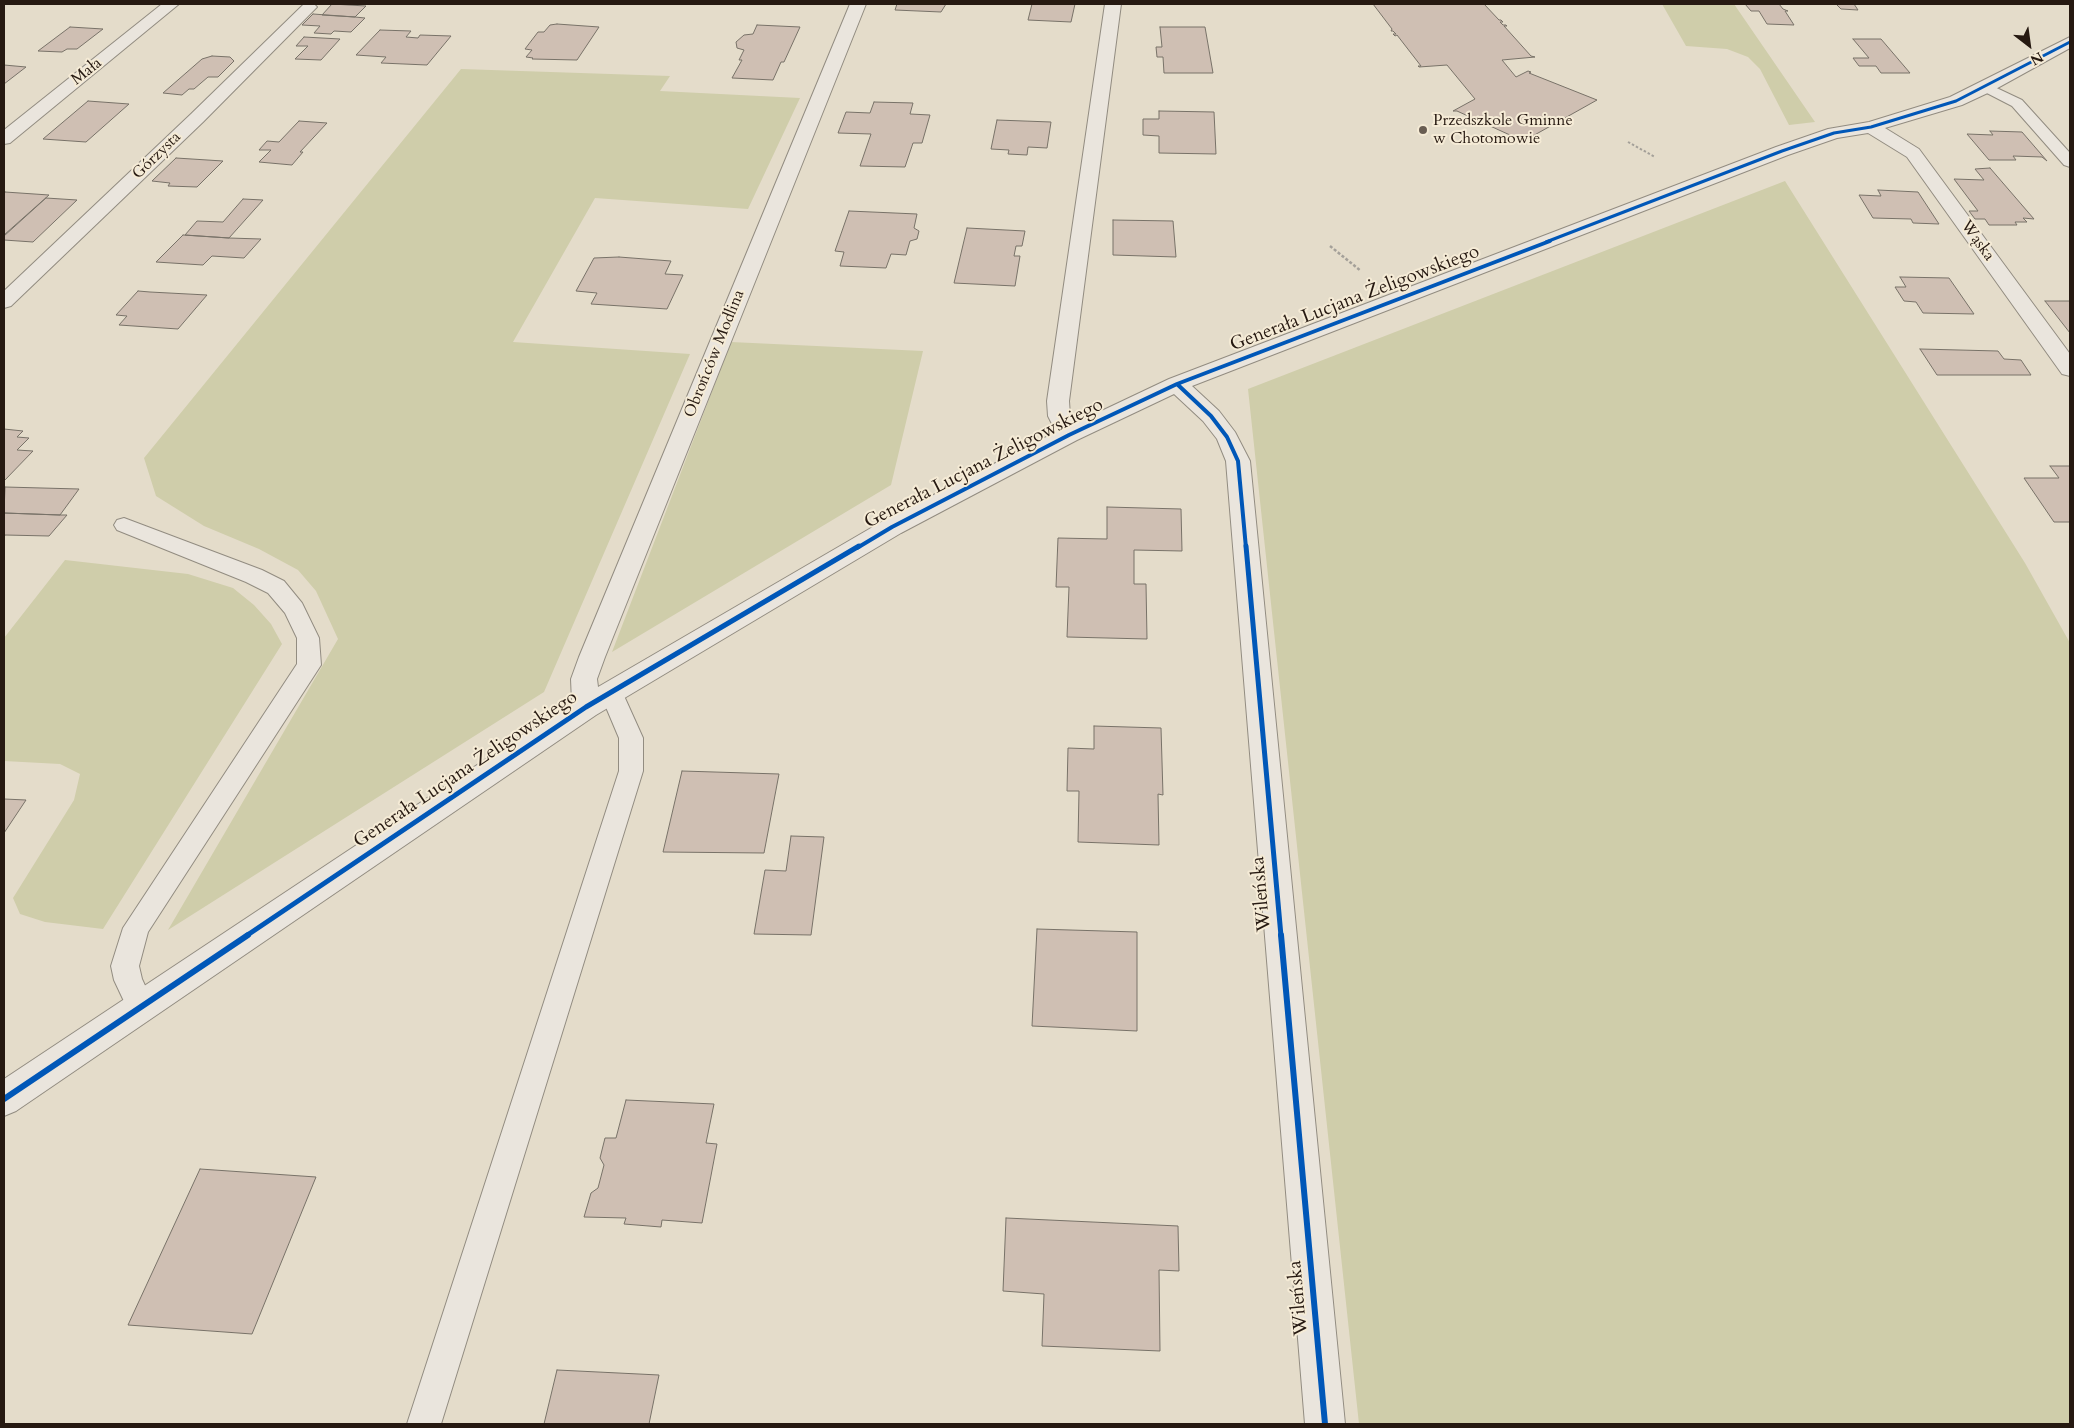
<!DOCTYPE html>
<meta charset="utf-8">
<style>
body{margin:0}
#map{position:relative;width:2074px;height:1428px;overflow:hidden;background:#e4dcca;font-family:Cardo,serif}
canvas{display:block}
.frame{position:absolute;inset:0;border:5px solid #261911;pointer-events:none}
.north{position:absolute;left:2004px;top:20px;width:50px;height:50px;-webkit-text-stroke:4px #f5ebd6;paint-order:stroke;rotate:150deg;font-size:14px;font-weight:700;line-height:20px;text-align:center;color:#261911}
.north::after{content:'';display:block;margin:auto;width:18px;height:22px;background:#261911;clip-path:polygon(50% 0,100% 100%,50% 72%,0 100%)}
</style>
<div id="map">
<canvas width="2074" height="1428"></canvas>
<div class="frame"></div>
<div class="north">N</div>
</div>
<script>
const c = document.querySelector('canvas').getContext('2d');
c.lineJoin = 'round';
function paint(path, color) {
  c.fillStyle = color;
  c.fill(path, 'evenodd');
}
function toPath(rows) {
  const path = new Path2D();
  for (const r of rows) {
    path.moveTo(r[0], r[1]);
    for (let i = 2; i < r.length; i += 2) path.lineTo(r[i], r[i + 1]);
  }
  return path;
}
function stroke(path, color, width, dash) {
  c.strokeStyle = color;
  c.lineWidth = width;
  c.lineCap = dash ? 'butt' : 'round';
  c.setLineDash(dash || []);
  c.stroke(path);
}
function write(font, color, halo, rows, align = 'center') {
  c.font = font + ' Cardo,serif';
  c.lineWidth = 4;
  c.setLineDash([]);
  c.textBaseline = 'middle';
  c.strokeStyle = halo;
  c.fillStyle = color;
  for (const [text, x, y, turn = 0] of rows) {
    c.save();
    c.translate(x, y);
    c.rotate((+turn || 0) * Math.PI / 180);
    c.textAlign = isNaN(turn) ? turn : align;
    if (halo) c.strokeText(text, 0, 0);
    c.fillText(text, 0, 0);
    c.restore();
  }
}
paint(toPath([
 [1662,4,1734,4,1815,122,1789,125,1760,69,1748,57,1727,49,1686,46],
 [461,69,670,76,660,91,800,98,748,209,595,198,513,342,690,354,544,692,168,930,338,639,316,591,298,570,259,549,204,526,156,496,144,458],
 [1785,181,2025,563,2070,643,2070,1424,1359,1424,1248,389],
 [731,342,923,351,891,485,612,652],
 [65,560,188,574,233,588,254,605,271,624,282,644,103,929,45,922,20,914,13,898,74,800,80,774,60,764,4,761,4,638]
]), '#cfcdaa');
const building = toPath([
 [332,4,366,6,355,17,322,15,332,4],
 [897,4,946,4,941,12,895,10,897,4],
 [1032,4,1075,4,1071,22,1028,20,1032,4],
 [1373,4,1484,4,1499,20,1501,20,1503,22,1500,22,1503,25,1506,25,1507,26,1504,26,1531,56,1535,57,1502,60,1516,77,1528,71,1531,72,1529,73,1597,100,1522,142,1519,141,1521,140,1457,111,1453,111,1475,99,1447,65,1419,67,1418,66,1421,66,1397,35,1395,36,1393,34,1396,34,1393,31,1391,31,1392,29,1373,4],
 [1745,4,1779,4,1783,9,1788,11,1785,11,1794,25,1767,24,1759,11,1751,11,1745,4],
 [1836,4,1854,4,1858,10,1841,9,1836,4],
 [313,14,355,17,365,18,351,32,334,31,331,34,314,33,320,26,302,25,313,14],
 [557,24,599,27,577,60,532,59,533,58,526,57,532,50,525,49,538,32,544,32,550,25,557,24],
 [757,25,800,27,784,62,781,62,773,80,732,78,742,60,739,60,744,50,737,48,736,42,744,35,753,34,757,25],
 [70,27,103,29,77,49,67,49,62,52,38,51,70,27],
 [1160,27,1205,27,1213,73,1164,73,1163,57,1157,57,1156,47,1162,47,1160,27],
 [380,30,411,31,406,37,418,38,420,35,451,36,427,65,381,63,386,57,356,55,380,30],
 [304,37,340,39,321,60,295,59,308,46,296,46,304,37],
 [1853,39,1881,39,1910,73,1881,73,1876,66,1859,66,1853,58,1869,58,1853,39],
 [212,56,230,57,234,61,218,77,208,77,194,89,189,89,182,95,163,93,202,59,212,56],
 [4,65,26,67,4,84,4,65],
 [88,101,129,104,86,142,43,139,88,101],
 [874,102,913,103,910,114,930,115,922,143,913,143,905,167,860,166,871,134,838,133,846,112,870,113,874,102],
 [1159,111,1214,112,1216,154,1159,153,1159,136,1143,135,1143,119,1159,119,1159,111],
 [997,120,1051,122,1047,148,1028,147,1027,155,1008,154,1009,150,991,149,997,120],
 [299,121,327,123,300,152,303,152,292,165,259,162,271,150,259,150,267,141,279,142,299,121],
 [1990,131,2022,132,2047,161,2042,157,2013,156,2016,160,1989,160,1967,134,1993,135,1990,131],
 [176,158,223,161,197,187,168,186,170,183,152,181,176,158],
 [1990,168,2034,219,2023,218,2027,222,2015,222,2017,225,1989,225,1985,219,1975,219,1969,211,1978,211,1954,179,1984,180,1975,169,1990,168],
 [1878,190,1918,192,1939,224,1913,223,1911,219,1873,218,1859,195,1881,196,1878,190],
 [5,192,49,195,4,235,4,194,5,192],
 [46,198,77,200,33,242,4,240,4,236,46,198],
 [243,199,263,200,229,238,185,235,197,221,223,222,243,199],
 [849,211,917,214,914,228,919,231,917,239,910,241,906,255,891,254,886,268,840,266,844,252,835,251,849,211],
 [1113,220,1173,221,1176,257,1113,255,1113,220],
 [967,228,1025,231,1022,246,1016,246,1014,256,1020,256,1015,286,954,283,967,228],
 [183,235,229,238,261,239,244,258,212,256,203,265,156,262,183,235],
 [619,257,671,261,665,274,683,275,667,309,591,304,597,293,576,291,594,258,619,257],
 [1900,277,1949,278,1974,314,1923,313,1916,302,1904,301,1895,287,1906,287,1900,277],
 [138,291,150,292,207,295,178,329,119,325,127,316,116,315,138,291],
 [2045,301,2070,301,2070,333,2045,301],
 [1920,349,1998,351,2004,359,2021,360,2031,375,1937,375,1920,349],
 [4,429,23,431,17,437,29,438,17,450,33,451,4,481,4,429],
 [2050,466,2070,466,2070,522,2054,522,2024,478,2059,478,2050,466],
 [5,487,79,489,60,515,4,513,5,487],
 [1107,507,1181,509,1182,551,1134,550,1134,584,1146,584,1147,639,1067,637,1069,587,1056,587,1058,538,1107,539,1107,507],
 [4,513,60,515,67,515,49,536,5,535,4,537,4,513],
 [1094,726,1161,728,1163,795,1158,794,1159,845,1078,842,1079,791,1067,791,1068,748,1094,749,1094,726],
 [682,771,779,774,764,853,663,852,682,771],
 [4,799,26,800,4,833,4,799],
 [791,836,824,837,811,935,754,934,765,870,786,871,791,836],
 [1037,929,1137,932,1137,1031,1032,1026,1037,929],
 [626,1100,714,1104,706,1143,717,1144,702,1223,662,1220,661,1227,624,1224,626,1218,584,1217,591,1193,598,1188,604,1165,600,1158,605,1138,616,1138,626,1100],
 [200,1169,316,1177,252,1334,128,1325,200,1169],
 [1006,1218,1178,1226,1179,1271,1159,1270,1160,1351,1042,1346,1044,1294,1003,1291,1006,1218],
 [557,1370,659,1375,649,1424,544,1424,557,1370]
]);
paint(building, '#cfbfb3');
stroke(building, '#787268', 1);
const lane = toPath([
 [1986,83,2022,100,2070,153,2070,167,2064,165,2012,106,1981,90,1979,87,1981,84,1986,83],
 [124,518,262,570,284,581,302,603,319,638,321,665,148,932,139,966,142,979,154,1005,150,1014,140,1018,130,1014,114,980,111,966,123,928,297,664,297,638,285,613,268,593,246,582,117,530,114,525,117,520,124,518],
 [612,684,620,687,643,738,643,771,441,1424,407,1424,619,771,619,738,600,693,604,687,612,684]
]);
const street = toPath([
 [162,4,179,4,10,143,4,144,4,130,162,4],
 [304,4,314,4,317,7,203,122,11,306,4,308,4,291,191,114,304,4],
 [850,4,866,4,605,657,597,679,598,687,883,521,1056,432,1048,416,1047,401,1105,4,1121,4,1069,401,1070,416,1074,424,1169,379,1776,147,1828,129,1869,122,1950,97,2070,37,2070,48,1992,91,1962,105,1885,128,1919,149,2070,354,2070,376,2062,374,1907,157,1868,133,1837,138,1788,155,1192,386,1219,411,1235,432,1250,461,1345,1424,1305,1424,1226,461,1217,439,1203,421,1174,394,1077,440,901,533,596,715,16,1111,4,1116,4,1079,572,702,571,679,579,657,850,4]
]);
stroke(lane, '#928c81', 2);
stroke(street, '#928c81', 2);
stroke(toPath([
 [1628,142,1655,157]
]), '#a4a099', 2, [2.5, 2]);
stroke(toPath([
 [1330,246,1361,271]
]), '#a4a099', 2.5, [3, 2]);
paint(lane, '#eae5dd');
paint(street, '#eae5dd');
stroke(toPath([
 [1546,242,1782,151,1834,133,1871,127,1956,101,2070,42]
]), '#0057b8', 3);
stroke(toPath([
 [1177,384,1211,416,1227,437,1238,461,1246,548],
 [857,548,892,527,1069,435,1177,384,1550,241]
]), '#0057b8', 4);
stroke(toPath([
 [1246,546,1281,936],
 [246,936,586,707,859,546]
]), '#0057b8', 5);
stroke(toPath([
 [1281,935,1325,1424],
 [4,1099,248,935]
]), '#0057b8', 6);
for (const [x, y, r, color] of [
 [1423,130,5,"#685d52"]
]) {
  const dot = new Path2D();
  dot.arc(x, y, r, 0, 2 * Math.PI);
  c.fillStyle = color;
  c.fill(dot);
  stroke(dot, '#f5ebd6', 2);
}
write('16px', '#261911', '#f5ebd6', [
 ["Mała",87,72,-39],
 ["Górzysta",157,156,-44],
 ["Wąska",1977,241,54],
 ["Obrońców Modlina",715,354,-68]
]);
write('16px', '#261911', '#f5ebd6', [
 ["Przedszkole Gminne",1433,121],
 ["w Chotomowie",1433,139]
], 'left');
write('19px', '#261911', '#f5ebd6', [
 ["Generała Lucjana Żeligowskiego",1355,299,-21],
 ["Generała Lucjana Żeligowskiego",984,464,-27],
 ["Generała Lucjana Żeligowskiego",466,770,-34],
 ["Wileńska",1262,894,-95],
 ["Wileńska",1299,1298,-95]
]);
</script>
